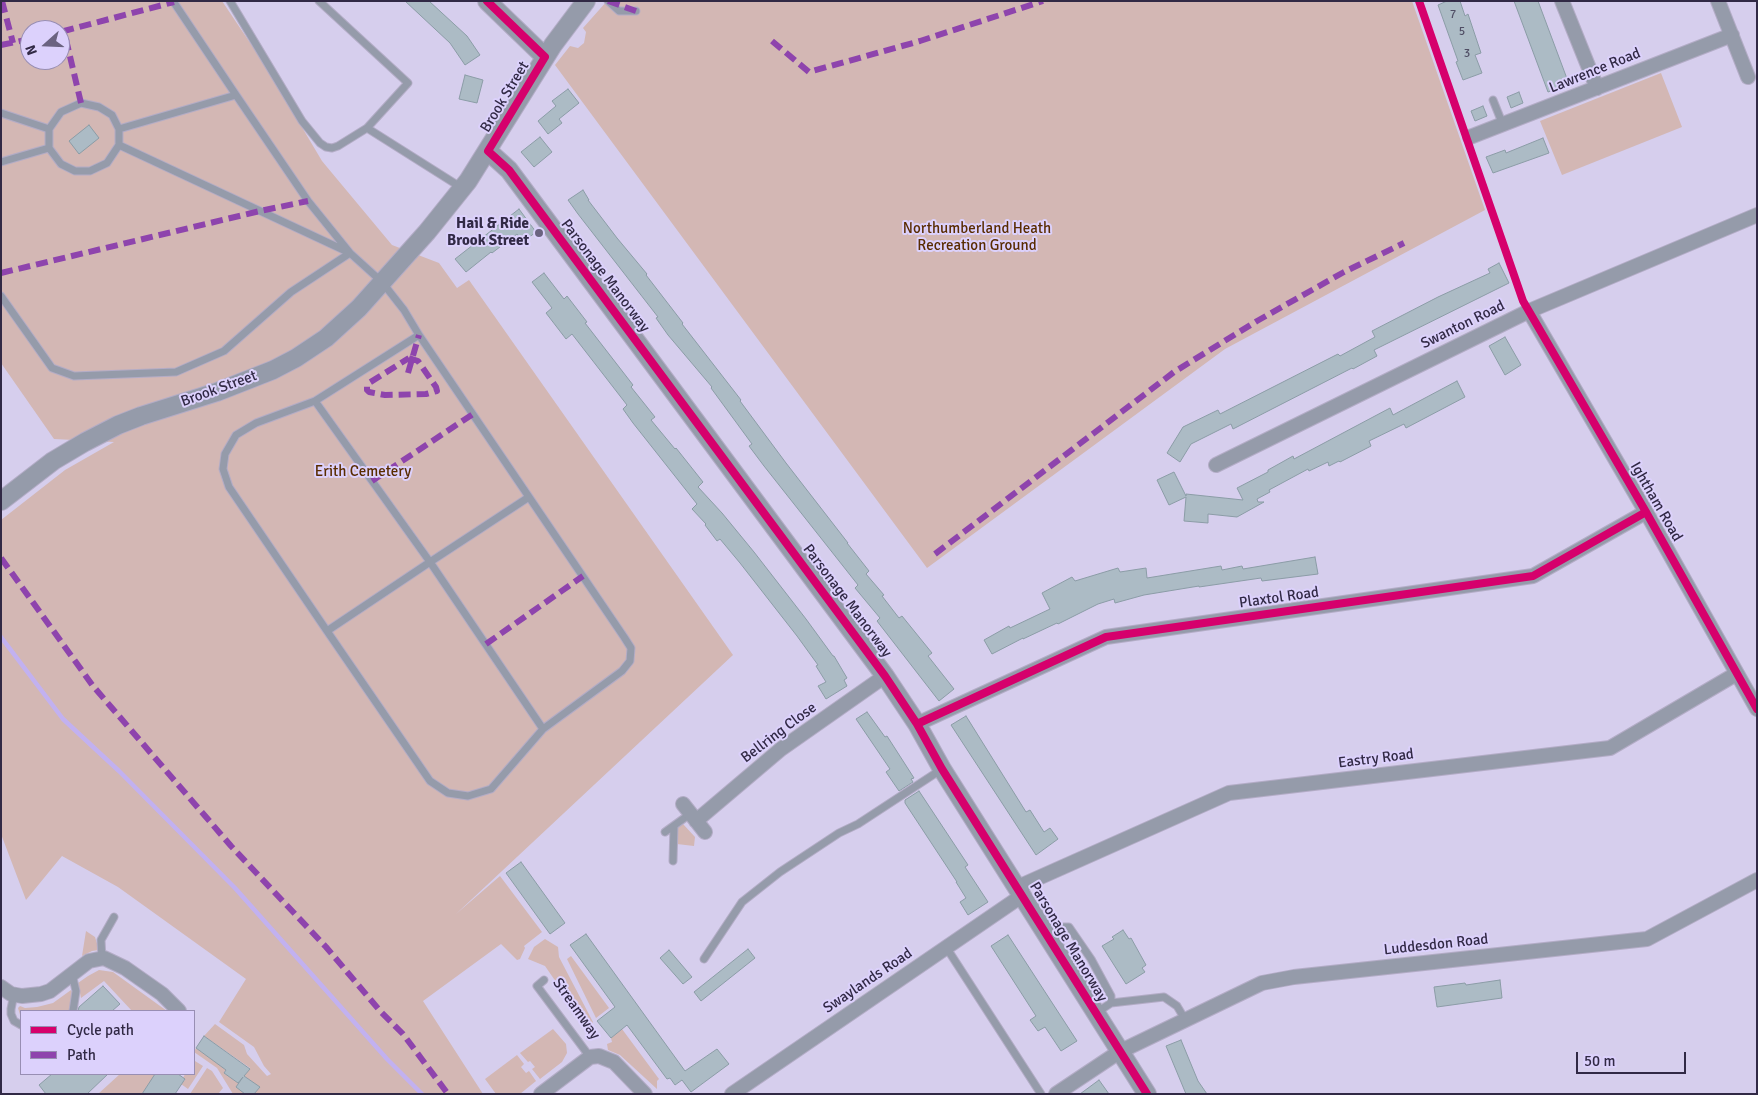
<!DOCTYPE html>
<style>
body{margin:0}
#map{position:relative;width:1758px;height:1095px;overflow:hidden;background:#d6ceed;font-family:Signika,sans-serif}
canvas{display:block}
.frame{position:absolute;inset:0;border:2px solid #312945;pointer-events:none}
.legend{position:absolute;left:20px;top:1010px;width:175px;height:65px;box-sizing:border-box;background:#dcd1fc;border:1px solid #988eb3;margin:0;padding:6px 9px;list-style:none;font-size:15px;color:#312945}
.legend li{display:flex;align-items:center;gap:10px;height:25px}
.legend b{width:25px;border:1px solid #988eb3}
.north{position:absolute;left:20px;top:20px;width:50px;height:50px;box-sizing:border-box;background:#dcd1fc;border:1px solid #988eb3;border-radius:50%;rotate:250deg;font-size:14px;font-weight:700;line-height:20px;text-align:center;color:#312945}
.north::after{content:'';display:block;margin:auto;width:18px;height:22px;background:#6b6380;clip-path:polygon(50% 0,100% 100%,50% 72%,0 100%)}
.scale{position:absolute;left:1576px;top:1052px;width:110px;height:22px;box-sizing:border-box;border:2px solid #312945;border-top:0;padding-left:6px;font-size:15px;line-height:18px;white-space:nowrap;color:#312945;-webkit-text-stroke:4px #dcd1fc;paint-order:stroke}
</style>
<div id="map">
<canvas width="1758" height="1095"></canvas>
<div class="frame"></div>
<ul class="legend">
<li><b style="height:6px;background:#d6006c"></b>Cycle path</li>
<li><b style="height:6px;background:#8e44ad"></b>Path</li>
</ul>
<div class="north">N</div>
<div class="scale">50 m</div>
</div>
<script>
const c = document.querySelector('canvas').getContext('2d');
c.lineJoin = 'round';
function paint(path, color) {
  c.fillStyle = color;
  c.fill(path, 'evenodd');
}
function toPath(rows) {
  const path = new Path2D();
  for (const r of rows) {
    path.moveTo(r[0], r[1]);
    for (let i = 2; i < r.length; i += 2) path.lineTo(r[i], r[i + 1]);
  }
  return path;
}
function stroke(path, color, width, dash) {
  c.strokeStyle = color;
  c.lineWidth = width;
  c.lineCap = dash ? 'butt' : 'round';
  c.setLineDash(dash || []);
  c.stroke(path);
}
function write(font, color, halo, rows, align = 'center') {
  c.font = font + ' Signika,sans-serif';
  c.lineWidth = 4;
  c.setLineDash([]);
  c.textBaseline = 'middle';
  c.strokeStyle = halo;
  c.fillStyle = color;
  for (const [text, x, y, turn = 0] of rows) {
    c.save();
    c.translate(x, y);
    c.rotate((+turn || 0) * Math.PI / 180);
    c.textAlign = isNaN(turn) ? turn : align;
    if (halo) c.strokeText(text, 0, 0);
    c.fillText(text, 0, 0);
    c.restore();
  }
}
paint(toPath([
 [1,1,222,1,265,65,322,161,392,245,439,263,457,288,469,280,733,655,456,914,500,876,542,932,524,946,525,948,520,959,517,960,501,944,423,1001,483,1094,256,1094,255,1093,259,1087,244,1076,250,1068,204,1036,215,1024,244,1045,247,1054,267,1076,271,1074,264,1066,254,1047,219,1022,246,979,118,887,62,856,26,900,1,834,1,520,65,470,114,442,54,439,1,363],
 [30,30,60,30,60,60,30,60],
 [607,1,1412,1,1485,210,1225,349,927,568,555,65,570,46,578,48,584,43,586,32,583,28],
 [1661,73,1682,127,1562,175,1540,121],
 [683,824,695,837,694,846,677,844,678,827],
 [86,931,95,937,99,950,92,951,82,956],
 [545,939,558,947,559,957,593,1022,591,1026,567,991,563,992,545,966,528,959,534,947],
 [571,956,609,1008,596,1018,567,959],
 [99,970,113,972,167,1011,132,1011,104,981,81,998,78,983,88,976],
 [71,990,74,995,71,1011,21,1011,21,1018,18,1008,20,1006,25,1008,37,1007,53,1003],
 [553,1029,566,1044,567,1053,562,1062,540,1079,532,1069,535,1067,530,1061,528,1062,520,1053],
 [622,1029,659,1079,657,1081,657,1089,620,1055,608,1050,607,1044,612,1042,611,1038],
 [196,1048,226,1069,224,1073,239,1083,245,1094,233,1094,217,1068,194,1052],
 [517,1055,524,1064,521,1067,526,1073,529,1071,536,1081,520,1094,496,1094,485,1079],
 [195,1061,203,1066,188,1089,181,1084,185,1080,183,1078,185,1074,194,1074],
 [207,1068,212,1071,223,1088,218,1094,190,1094],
 [120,1074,157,1074,145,1089,148,1094,98,1094]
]), '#d3b7b4');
stroke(toPath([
 [1,637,63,719,119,771,235,888,387,1059,422,1094]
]), '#c2b1f0', 4.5);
const building = toPath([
 [405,1,429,1,467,36,480,55,465,65,450,43,405,1],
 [1447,1,1460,1,1465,16,1468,14,1481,53,1475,55,1482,73,1463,80,1456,62,1458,61,1438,5,1447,1],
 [1514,1,1538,1,1569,84,1548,92,1514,1],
 [465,75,483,80,477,103,459,99,465,75],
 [568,89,579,103,559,119,562,123,548,134,538,121,556,106,552,101,568,89],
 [1519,92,1523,103,1511,108,1507,97,1519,92],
 [1483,106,1487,116,1475,121,1471,111,1483,106],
 [89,125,99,138,79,154,69,141,89,125],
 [540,137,552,152,534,167,521,152,540,137],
 [1543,138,1549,153,1493,173,1486,157,1505,150,1506,153,1543,138],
 [583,190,589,200,588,200,617,238,647,274,646,275,683,323,682,324,741,400,740,401,786,463,848,543,847,543,869,571,866,574,884,595,882,596,899,618,902,616,932,653,928,656,954,689,939,701,877,621,880,618,855,588,858,585,764,466,749,446,752,444,711,388,712,387,668,335,656,318,658,317,578,214,568,200,583,190],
 [519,209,536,232,523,242,517,234,492,253,491,252,466,272,455,259,519,209],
 [1499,263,1509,283,1374,350,1377,356,1353,369,1352,368,1233,429,1231,424,1191,444,1180,462,1167,453,1183,427,1218,410,1220,414,1338,354,1340,356,1375,337,1372,331,1438,297,1490,273,1488,269,1499,263],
 [544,273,564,299,567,296,587,322,585,323,633,385,631,387,655,417,651,420,675,449,676,448,703,482,698,487,722,513,754,552,806,619,833,656,834,656,847,678,844,680,847,686,826,699,818,686,826,682,816,666,818,665,797,636,740,563,720,539,717,541,705,525,706,524,692,509,697,504,633,423,623,409,627,405,572,334,566,339,546,313,552,308,532,282,544,273],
 [1505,337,1521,365,1505,375,1489,346,1505,337],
 [1457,381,1465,397,1406,428,1404,424,1369,441,1371,446,1340,462,1339,461,1329,466,1328,462,1309,471,1308,469,1269,490,1270,492,1257,499,1258,502,1264,502,1237,517,1208,514,1208,523,1184,521,1186,497,1169,505,1157,480,1174,472,1186,496,1186,494,1243,500,1237,488,1268,472,1268,470,1293,456,1294,459,1390,408,1393,415,1457,381],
 [1315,557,1318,574,1262,581,1261,578,1199,587,1199,586,1144,595,1115,603,1114,599,1098,604,1058,624,1057,623,1023,639,1023,638,992,654,984,640,1009,626,1010,628,1050,609,1042,593,1072,577,1075,581,1118,568,1120,572,1146,568,1147,578,1221,566,1222,570,1242,566,1243,569,1315,557],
 [867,712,885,737,887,736,914,778,911,779,913,782,899,791,886,772,890,769,856,719,867,712],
 [966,716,1026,812,1030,810,1044,832,1050,828,1058,839,1036,855,951,725,966,716],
 [919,791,968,865,965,867,988,902,968,915,960,902,966,898,956,882,957,882,905,803,905,800,919,791],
 [521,862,565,923,550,934,506,873,521,862],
 [1123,930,1129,939,1131,938,1146,965,1142,968,1145,972,1126,984,1102,946,1114,939,1112,937,1123,930],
 [586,934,685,1071,717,1049,729,1064,691,1092,682,1080,675,1085,670,1078,667,1079,627,1025,611,1038,597,1021,615,1007,570,945,586,934],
 [1008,935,1077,1041,1061,1051,1045,1027,1038,1031,1030,1020,1036,1016,991,946,1008,935],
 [748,949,755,958,701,1001,694,992,748,949],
 [669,950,692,977,683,984,660,958,669,950],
 [1500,980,1502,998,1437,1007,1434,987,1465,983,1466,985,1500,980],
 [103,986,120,1004,112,1011,78,1011,79,1007,103,986],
 [204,1036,250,1069,244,1076,260,1087,254,1094,245,1094,236,1087,243,1077,238,1083,224,1073,226,1070,196,1048,204,1036],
 [1181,1040,1198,1081,1207,1094,1186,1094,1166,1046,1181,1040],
 [52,1074,108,1074,87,1094,46,1094,39,1085,52,1074],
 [155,1074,178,1074,185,1079,175,1094,142,1094,155,1074],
 [1099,1080,1109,1094,1080,1094,1099,1080]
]);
paint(building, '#acbbc5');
stroke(building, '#8b9ca6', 1);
const service = toPath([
 [173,1,236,95],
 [230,1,302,121,320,143,326,147,332,148,338,146,367,128],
 [319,1,408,83,367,128,462,188],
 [608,1,619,11,636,11],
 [1493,100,1503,125],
 [1,113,49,129],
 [119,145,350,253,382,282,404,310,419,335,315,401],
 [49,148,61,164,75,171,90,171,107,163,119,145,119,129],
 [1,162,49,148,49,129,61,112,81,103,99,107,112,115,119,129,236,95,308,201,350,253,291,292,224,351,176,372,74,376,52,368,1,296],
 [419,335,529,497,430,562,543,729],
 [327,631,430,562,315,401,256,423,236,435,225,454,223,469,229,487,327,631,430,781,448,793,468,796,491,789,543,729,622,671,630,661,631,648,624,637,529,497],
 [665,832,690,814],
 [673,861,674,826],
 [1047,937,1061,927,1069,927,1091,959,1111,996,1111,1003,1096,1013],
 [946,947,1041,1094],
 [102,959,101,940,114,917],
 [704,959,742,902,780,872,839,833,858,824,942,769],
 [72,974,76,991,73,1011],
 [544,980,537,986,590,1057],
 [14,994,11,1009,11,1014,14,1021,21,1025],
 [1111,1003,1164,997,1177,1006,1186,1021]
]);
const minor = toPath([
 [1562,1,1597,88],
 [1718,1,1748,77],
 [1470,137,1732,35],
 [1529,311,1646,512,1757,709],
 [1216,465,1529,311,1757,215],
 [917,724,1106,637,1533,576,1646,512],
 [683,804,705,832],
 [696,821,781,749,885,676],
 [1018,887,1229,793,1610,748,1736,674],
 [1,987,11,994,22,996,41,994,50,991,89,961,104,958,125,968,162,994,179,1011],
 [541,1094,590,1057,599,1056,614,1062,645,1094],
 [732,1094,1023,895],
 [1056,1094,1119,1052,1262,983,1294,977,1647,939,1757,880]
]);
const tertiary = toPath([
 [487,1,545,57],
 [488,151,509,170,885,676,917,724,942,769,1147,1094],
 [1,501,53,461,85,442,118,425,141,416,217,392,273,370,296,358,326,338,359,308,427,232,468,181,553,45,586,1]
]);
stroke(service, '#b3acc6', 9);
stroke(minor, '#b3acc6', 16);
stroke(tertiary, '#b3acc6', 20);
stroke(service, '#959baa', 7);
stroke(minor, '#959baa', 14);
stroke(tertiary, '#959baa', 18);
stroke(toPath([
 [2,1,13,43],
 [608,1,636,11],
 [772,41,809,72,920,41,1043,1],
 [1,45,30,39],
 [81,103,64,31,174,2],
 [1,273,260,211,308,201],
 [409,358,418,361,436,387,437,391,426,394,385,395,369,392,367,390,367,386,369,383,409,358],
 [408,373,419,335],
 [372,481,473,414],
 [935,554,1174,372,1257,321,1344,272,1404,243],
 [1,558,93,686,231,846,326,947,381,1012,403,1034,448,1094],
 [486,644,583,576]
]), '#8e44ad', 6, [12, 6]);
stroke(toPath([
 [487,1,545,57,488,151,509,170,885,676,917,724,942,769,1147,1094],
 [1419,1,1523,301,1646,512,1757,709],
 [917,724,1106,637,1533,576,1646,512]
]), '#d6006c', 8);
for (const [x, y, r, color] of [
 [539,233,5,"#6b6380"]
]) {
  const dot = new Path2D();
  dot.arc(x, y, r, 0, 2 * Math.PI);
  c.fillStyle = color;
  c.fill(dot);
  stroke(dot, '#dcd1fc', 2);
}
write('12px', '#504e65', null, [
 ["7",1453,15],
 ["5",1462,32],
 ["3",1467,54]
]);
write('15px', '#312945', '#dcd1fc', [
 ["Lawrence Road",1595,71,-22],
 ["Brook Street",505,97,-59],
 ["Parsonage Manorway",605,276,53],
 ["Swanton Road",1463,325,-26],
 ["Brook Street",219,389,-20],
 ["Ightham Road",1656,502,60],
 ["Plaxtol Road",1279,598,-8],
 ["Parsonage Manorway",847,601,53],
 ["Bellring Close",779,733,-37],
 ["Eastry Road",1376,759,-7],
 ["Parsonage Manorway",1068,942,59],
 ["Luddesdon Road",1436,945,-6],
 ["Swaylands Road",868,981,-34],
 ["Streamway",576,1009,55]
]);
write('bold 15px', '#312945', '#dcd1fc', [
 ["Hail & Ride",529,224],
 ["Brook Street",529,241]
], 'right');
write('15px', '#592c00', '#dcd1fc', [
 ["Northumberland Heath",977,229],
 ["Recreation Ground",977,246],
 ["Erith Cemetery",363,472]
]);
</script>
